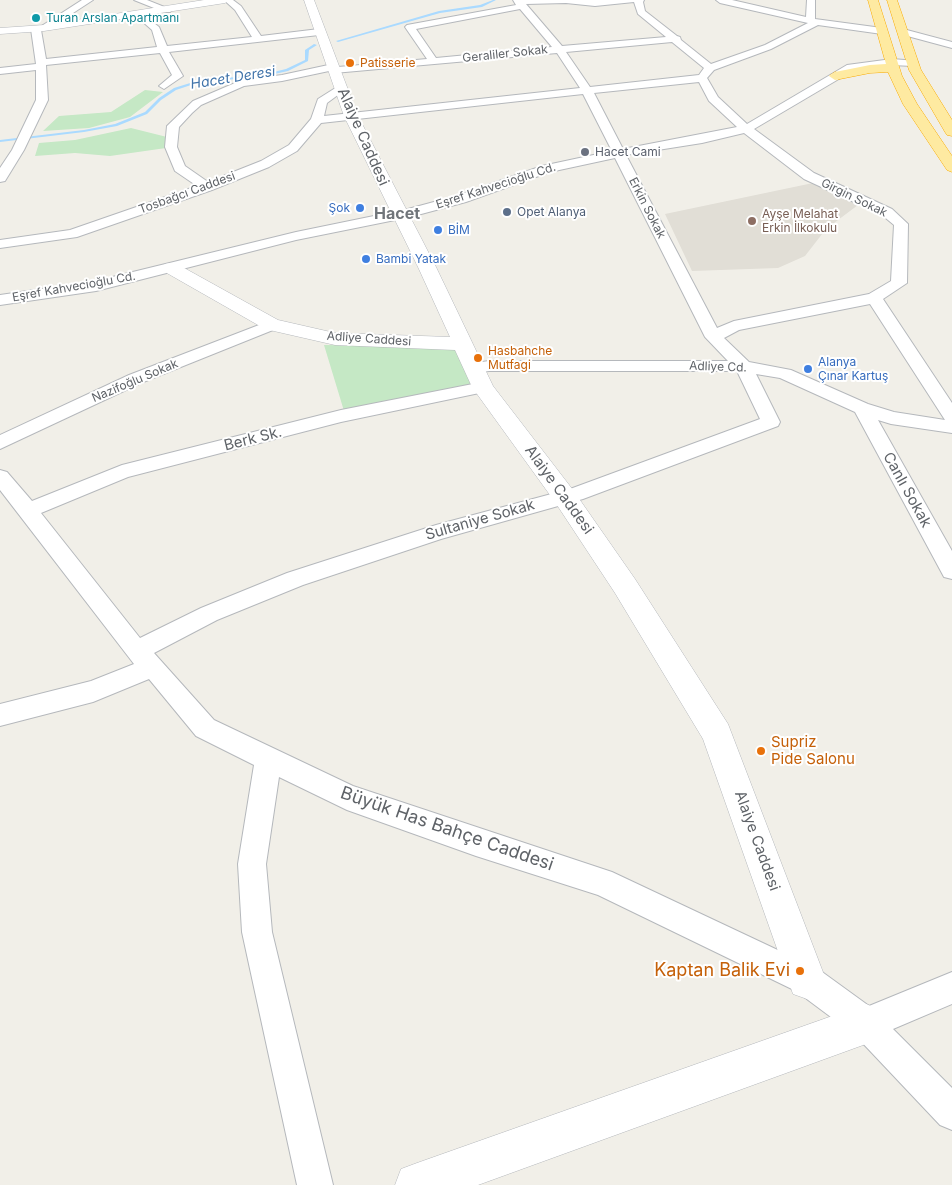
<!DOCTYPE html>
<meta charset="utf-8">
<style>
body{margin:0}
canvas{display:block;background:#f1efe8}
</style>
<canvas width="952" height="1185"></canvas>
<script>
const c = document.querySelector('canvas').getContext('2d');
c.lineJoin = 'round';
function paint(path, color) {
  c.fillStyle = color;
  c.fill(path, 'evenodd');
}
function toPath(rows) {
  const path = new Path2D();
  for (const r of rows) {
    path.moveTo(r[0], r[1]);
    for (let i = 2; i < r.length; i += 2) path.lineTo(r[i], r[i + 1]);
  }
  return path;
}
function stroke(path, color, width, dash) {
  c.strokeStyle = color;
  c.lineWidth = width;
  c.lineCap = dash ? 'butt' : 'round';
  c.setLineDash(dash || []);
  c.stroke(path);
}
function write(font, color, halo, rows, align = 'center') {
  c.font = font + ' Inter,sans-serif';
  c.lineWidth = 4;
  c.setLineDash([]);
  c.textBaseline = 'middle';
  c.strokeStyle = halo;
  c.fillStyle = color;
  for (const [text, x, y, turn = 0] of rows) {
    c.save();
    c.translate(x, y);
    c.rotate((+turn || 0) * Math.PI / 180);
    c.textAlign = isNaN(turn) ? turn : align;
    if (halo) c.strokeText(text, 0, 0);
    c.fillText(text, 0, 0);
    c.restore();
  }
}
paint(toPath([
 [813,183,858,205,826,229,805,256,778,268,692,271,665,214]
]), '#e1ded6');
paint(toPath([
 [145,90,163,92,130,117,89,128,43,131,59,116,111,112],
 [131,128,167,137,166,148,110,156,75,153,35,156,39,143,75,140],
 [324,345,457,347,474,385,344,411]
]), '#c5e8c5');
paint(toPath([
 [493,0,496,0,482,7,440,13,338,42,336,41,439,11,480,5,493,0],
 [314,44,317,45,309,50,308,61,288,71,261,77,200,82,176,90,161,100,147,114,117,126,84,132,0,142,0,140,84,130,115,124,145,112,159,98,174,88,200,80,261,75,286,69,305,60,305,50,314,44]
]), '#aadaff');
const minor = toPath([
 [82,0,93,0,47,30,41,30,46,59,157,47,152,30,134,14,139,11,159,27,167,46,252,37,235,10,224,0,233,0,241,6,261,36,319,29,324,32,319,35,169,52,183,76,164,89,159,86,172,75,160,53,46,65,48,100,24,150,5,181,0,182,0,168,12,150,36,100,36,70,0,74,0,68,36,64,31,29,33,27,40,27,82,0],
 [134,0,147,0,172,10,170,12,164,12,134,0],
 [513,0,644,0,643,2,645,11,677,36,680,37,681,40,711,64,765,45,808,23,720,3,716,0,732,0,806,17,807,0,815,0,815,19,882,28,887,31,882,34,818,25,771,49,714,70,707,78,718,97,747,124,847,65,892,59,917,61,918,63,917,65,913,66,892,65,854,70,754,129,814,173,892,209,908,224,907,283,883,299,952,403,952,433,891,424,878,420,952,551,952,579,944,577,855,412,780,378,756,374,780,422,778,426,583,499,441,539,303,585,217,620,154,653,214,720,353,786,612,872,818,969,869,1006,952,972,952,1004,893,1029,952,1088,952,1130,940,1125,855,1035,796,991,598,895,476,856,347,810,279,777,266,864,272,932,333,1185,297,1185,242,932,238,864,254,765,196,736,149,679,93,702,0,726,0,704,91,681,134,664,0,490,0,470,7,472,32,501,122,465,341,410,483,382,489,383,492,387,489,391,341,422,128,477,41,513,140,638,201,608,287,573,436,525,570,489,760,419,737,371,489,371,474,373,468,372,465,368,468,364,489,361,728,361,705,337,615,158,550,172,466,202,410,217,296,240,96,291,0,305,0,295,96,281,296,232,408,209,456,196,542,166,612,151,583,94,321,123,297,151,269,167,212,190,77,237,0,248,0,240,70,230,197,186,175,171,165,147,167,126,193,101,242,80,282,75,333,64,338,67,427,59,405,27,407,25,516,5,513,0],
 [634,2,638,14,666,37,562,46,526,4,566,3,595,6,634,2],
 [520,9,552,47,436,58,416,29,520,9],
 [672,42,704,68,699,75,590,87,566,52,672,42],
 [557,53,580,88,324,116,327,103,346,89,341,86,337,87,318,99,311,119,289,145,261,161,208,182,185,166,177,147,179,127,192,113,201,105,244,86,282,81,329,71,334,73,557,53],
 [699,82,709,101,737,127,623,149,594,93,699,82],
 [744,133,804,179,882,215,894,225,891,281,869,294,734,321,717,328,626,155,702,143,744,133],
 [870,304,945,420,894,412,868,404,791,370,749,362,724,338,739,330,870,304],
 [903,29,952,42,952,48,900,34,900,30,903,29],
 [272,320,278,322,280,325,278,328,141,383,0,449,0,435,129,375,272,320]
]);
const tertiary = toPath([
 [204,0,230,0,225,3,44,31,0,34,0,28,44,25,204,0],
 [304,0,314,0,358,116,436,267,493,386,573,490,635,579,728,724,826,980,821,994,807,999,793,994,703,739,615,593,555,502,472,387,455,350,335,345,265,329,165,272,162,268,165,264,171,263,177,264,278,320,335,333,450,337,418,267,344,116,304,0],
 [866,1004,880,1010,886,1024,880,1038,866,1044,478,1185,395,1185,401,1169,417,1163,866,1004]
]);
const trunk = toPath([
 [868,0,878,0,902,76,917,104,952,156,952,172,947,170,903,104,888,72,870,73,835,80,829,76,835,72,870,65,886,64,868,0],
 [887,0,897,0,921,70,952,120,952,136,947,135,945,132,909,70,887,0]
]);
stroke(minor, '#b5b8bc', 2);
stroke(tertiary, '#b5b8bc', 1);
stroke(trunk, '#f9ab00', 1);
paint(minor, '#fff');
paint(tertiary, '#fff');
paint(trunk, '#feeaa1');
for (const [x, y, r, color] of [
 [36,18,5,"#0f9aa8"],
 [350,63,5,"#e8710a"],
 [585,152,5,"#6b7280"],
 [360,208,5,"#3f7fe0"],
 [507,212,5,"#5c6f8a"],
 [752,221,5,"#8d6e63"],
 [438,230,5,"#3f7fe0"],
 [366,259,5,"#3f7fe0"],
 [478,358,5,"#e8710a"],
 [808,369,5,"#3f7fe0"],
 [761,751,5,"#e8710a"],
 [800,971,5,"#e8710a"]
]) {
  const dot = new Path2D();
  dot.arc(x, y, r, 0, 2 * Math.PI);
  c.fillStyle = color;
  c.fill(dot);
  stroke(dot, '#fff', 2);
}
write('12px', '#0d838f', '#fff', [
 ["Turan Arslan Apartmanı",46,18]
], 'left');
write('12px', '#5f6368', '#fff', [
 ["Geraliler Sokak",505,54,-6],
 ["Eşref Kahvecioğlu Cd.",496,186,-18],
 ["Tosbağcı Caddesi",187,193,-20],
 ["Girgin Sokak",854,198,26],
 ["Erkin Sokak",647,208,63],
 ["Eşref Kahvecioğlu Cd.",74,287,-10],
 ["Adliye Caddesi",369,339,4],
 ["Adliye Cd.",718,367,2],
 ["Nazifoğlu Sokak",135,381,-23]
]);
write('12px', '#c56008', '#fff', [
 ["Patisserie",360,63],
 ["Hasbahche",488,351],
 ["Mutfagi",488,365]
], 'left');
write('12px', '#5b616d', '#fff', [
 ["Hacet Cami",595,152]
], 'left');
write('12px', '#366cbe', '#fff', [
 ["Şok",350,208,"right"],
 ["BİM",448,230],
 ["Bambi Yatak",376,259],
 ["Alanya",818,362],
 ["Çınar Kartuş",818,376]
], 'left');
write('12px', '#4e5e75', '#fff', [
 ["Opet Alanya",517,212]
], 'left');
write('12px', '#785e54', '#fff', [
 ["Ayşe Melahat",762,214],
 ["Erkin İlkokulu",762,228]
], 'left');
write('italic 14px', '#4174aa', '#fff', [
 ["Hacet Deresi",233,78,-9]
]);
write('15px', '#5f6368', '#fff', [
 ["Alaiye Caddesi",363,137,66],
 ["Berk Sk.",253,439,-14],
 ["Alaiye Caddesi",559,490,54],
 ["Canlı Sokak",907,490,61],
 ["Sultaniye Sokak",480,520,-16],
 ["Alaiye Caddesi",757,841,70]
]);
write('15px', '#c56008', '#fff', [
 ["Supriz",771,742],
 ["Pide Salonu",771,759]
], 'left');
write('bold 16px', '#70757a', '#fff', [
 ["Hacet",397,214]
]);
write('18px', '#5f6368', '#fff', [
 ["Büyük Has Bahçe Caddesi",447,829,19]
]);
write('18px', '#c56008', '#fff', [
 ["Kaptan Balik Evi",790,971]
], 'right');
</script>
